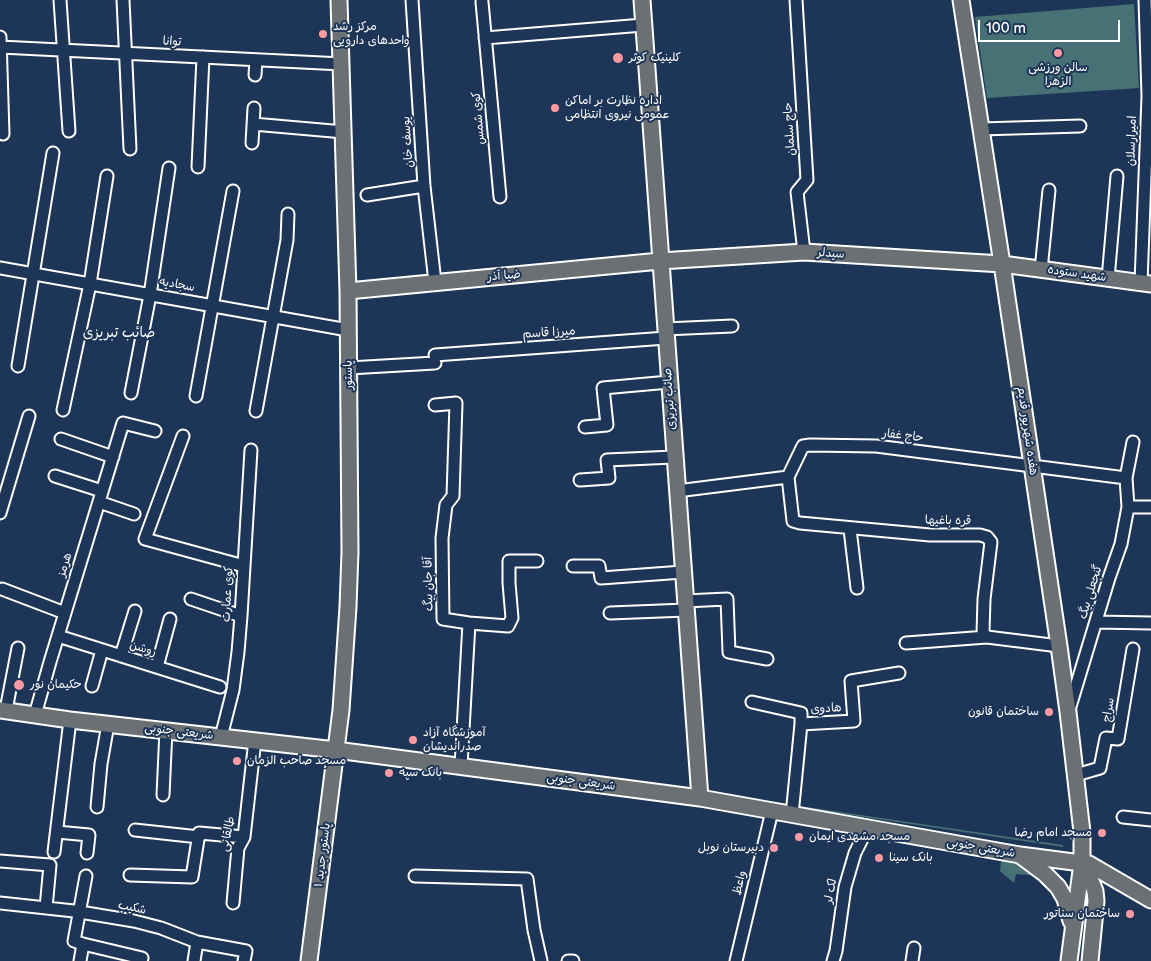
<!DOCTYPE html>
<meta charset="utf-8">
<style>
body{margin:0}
#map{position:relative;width:1151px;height:961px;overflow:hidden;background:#1d3557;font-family:"Balsamiq Sans",sans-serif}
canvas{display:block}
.scale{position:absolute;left:978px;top:20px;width:142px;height:22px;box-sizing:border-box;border:2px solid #fff;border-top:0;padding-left:6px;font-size:15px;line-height:18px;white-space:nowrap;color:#fff;-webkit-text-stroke:4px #1d3557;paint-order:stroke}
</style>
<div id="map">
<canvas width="1151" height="961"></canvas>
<div class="scale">100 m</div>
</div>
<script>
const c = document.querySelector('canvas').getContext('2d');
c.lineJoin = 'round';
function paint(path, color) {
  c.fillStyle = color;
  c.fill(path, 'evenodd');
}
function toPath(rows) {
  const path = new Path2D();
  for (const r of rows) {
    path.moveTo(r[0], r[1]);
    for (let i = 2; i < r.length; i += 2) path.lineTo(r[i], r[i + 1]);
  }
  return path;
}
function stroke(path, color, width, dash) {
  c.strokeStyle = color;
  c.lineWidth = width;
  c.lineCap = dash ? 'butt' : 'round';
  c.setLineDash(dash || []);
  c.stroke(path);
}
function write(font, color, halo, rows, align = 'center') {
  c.font = font + ' "Balsamiq Sans","Playpen Sans Arabic",sans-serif';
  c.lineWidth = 4;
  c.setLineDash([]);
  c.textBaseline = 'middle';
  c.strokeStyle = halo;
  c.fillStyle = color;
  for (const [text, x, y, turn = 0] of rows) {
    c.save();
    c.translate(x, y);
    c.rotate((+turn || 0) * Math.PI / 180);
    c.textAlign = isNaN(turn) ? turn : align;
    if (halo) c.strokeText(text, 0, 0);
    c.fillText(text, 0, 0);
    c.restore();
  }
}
paint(toPath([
 [1134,4,1139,88,987,98,975,17],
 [719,794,1063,845,1063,847,718,795],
 [1002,852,1042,876,1016,874,1014,883,1000,871]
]), '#487176');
const minor = toPath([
 [60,0,69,131],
 [123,0,130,149],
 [412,0,424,186,435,282],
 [796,0,807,180,797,192,804,252],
 [482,2,500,197],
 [0,37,3,134],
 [485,38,643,25],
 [0,47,342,64],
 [255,75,256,60],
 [253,124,344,132],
 [981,129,1080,126],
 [252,143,254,108],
 [198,167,203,57],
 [367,195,424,186],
 [0,268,348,330],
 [1041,270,1049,190],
 [1108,279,1117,176],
 [1141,283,1148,96,1145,0],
 [665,329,732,326],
 [435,355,666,338],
 [18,366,53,153],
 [349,368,435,363],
 [131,393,150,295,169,168],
 [196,396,233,191],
 [435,405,456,403,453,496,446,505,442,538,443,619,469,623,461,766],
 [63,410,90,284,107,176],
 [256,411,287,240,288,214],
 [585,427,607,425,603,388,669,382],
 [183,436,145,539,244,566],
 [61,439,113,457],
 [55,476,102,491],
 [788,477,793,521,800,523,930,535,980,535,987,537,991,542,984,599,983,633,987,637,1059,646],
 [788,477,803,446,810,445,876,446,1126,478],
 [580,480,609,478,607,460,674,457],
 [677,491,788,477],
 [99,502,134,514],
 [1128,507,1151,507],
 [0,513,29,416],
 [850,529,857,588],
 [573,566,599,566,601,578,683,572],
 [2,589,65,613],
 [191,599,241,616],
 [685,601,727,599,729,652,767,659],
 [610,613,686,610],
 [1096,622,1151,623],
 [469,623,508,626,512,618,509,583,509,561,537,561],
 [58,636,220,687],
 [906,643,987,637],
 [121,656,135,611],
 [157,667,170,619],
 [92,686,102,650],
 [752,702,801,713,801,724],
 [6,710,18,648],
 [1069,710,1109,578,1121,544,1128,507,1126,478,1133,442],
 [35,715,50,662,123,423,155,431],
 [221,737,233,690,238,652,241,616,251,450],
 [1076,775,1100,768,1106,738,1118,739,1133,649],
 [163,795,166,730],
 [97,807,101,764,108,724],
 [792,815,801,724,854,721,851,681,899,673],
 [1123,817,1151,820],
 [135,830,199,837],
 [57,832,89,835,87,853],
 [54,852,70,720],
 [0,861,50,865,46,908],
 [130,875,192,877,199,833,244,837],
 [415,876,527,879,534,930,541,961],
 [0,903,74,911,134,921,161,928,197,942,246,951,244,961],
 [233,903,238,848,244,837,255,740],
 [83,944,142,958],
 [80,961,83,944,74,941,86,876],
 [194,961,197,942],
 [568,961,573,961],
 [736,961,772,811],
 [833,961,836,951,845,887,855,853,867,829],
 [912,961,914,948]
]);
const major = toPath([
 [642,0,700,798],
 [961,0,1002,264,1059,646,1068,712,1082,832,1082,863,1069,961],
 [348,291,660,261,804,252,1002,264,1151,284],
 [0,710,70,720,336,750,700,798,1020,855,1089,864,1151,900],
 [1021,856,1045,874,1058,887,1065,899,1071,921],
 [1082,863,1087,871,1095,891,1096,901,1090,961],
 [309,961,341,710,348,607,350,552,348,291,339,0]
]);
stroke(minor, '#fff', 15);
stroke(major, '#fff', 19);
stroke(minor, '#1d3557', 11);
stroke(major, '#6a7074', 15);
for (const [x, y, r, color] of [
 [323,34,5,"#ff9aa2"],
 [1058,53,5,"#ff9aa2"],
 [618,58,6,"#ff9aa2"],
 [555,108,5,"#ff9aa2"],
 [19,685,6,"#ff9aa2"],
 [1049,712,5,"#ff9aa2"],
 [413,740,5,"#ff9aa2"],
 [237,761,5,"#ff9aa2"],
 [389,773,5,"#ff9aa2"],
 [1102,833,5,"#ff9aa2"],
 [799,837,5,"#ff9aa2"],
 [774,848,5,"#ff9aa2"],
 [879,858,5,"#ff9aa2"],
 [1130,914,5,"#ff9aa2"]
]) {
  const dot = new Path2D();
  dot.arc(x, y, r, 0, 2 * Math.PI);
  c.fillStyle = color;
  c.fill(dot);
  stroke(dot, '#1d3557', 2);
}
write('12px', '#fff', '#1d3557', [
 ["مرکز رشد",333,27],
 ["واحدهای دارویی",333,41],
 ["کلینیک کوثر",629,58],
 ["سالن ورزشی",1058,68,"center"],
 ["الزهرا",1058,82,"center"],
 ["اداره نظارت بر اماکن",565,101],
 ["عمومی نیروی انتظامی",565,115],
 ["حکیمان نور",30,685],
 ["ساختمان قانون",1039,712,"right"],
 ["آموزشگاه آزاد",423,733],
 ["صدراندیشان",423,747],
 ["مسجد صاحب الزمان",247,761],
 ["بانک سپه",399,773],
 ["مسجد امام رضا",1092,833,"right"],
 ["مسجد مشهدی ایمان",809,837],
 ["دبیرستان نوبل",764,848,"right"],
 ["بانک سینا",889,858],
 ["ساختمان سناتور",1120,914,"right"]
], 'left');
write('12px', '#fff', '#1d3557', [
 ["توانا",172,42,3],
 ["کوی شمس",479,118,-95],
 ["حاج سلمان",790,129,-94],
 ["امیرارسلان",1132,141,-88],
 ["یوسف خان",408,142,-94],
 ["سیدلر",831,254,4],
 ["شهید ستوده",1077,274,8],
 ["ضیا آذر",504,276,-5],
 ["سجادیه",177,285,10],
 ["میرزا قاسم",549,333,-4],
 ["پاستور",349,375,-91],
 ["صائب تبریزی",670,399,-94],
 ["هفده شهریور قدیم",1027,431,82],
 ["حاج غفار",903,436,7],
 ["قره باغیها",948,521,1],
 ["هرمز",65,565,-73],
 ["آقا جان بیگ",429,584,-91],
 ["گنجعلی بیگ",1091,592,-73],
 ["کوی عمارت",228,594,-87],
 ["روشن",143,649,17],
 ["هادوی",826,709,-3],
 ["سراج",1109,710,-81],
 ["شریعتی جنوبی",179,732,7],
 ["شریعتی جنوبی",581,782,8],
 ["طالقانی",228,834,-78],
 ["شریعتی جنوبی",981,848,10],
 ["پاستور جدید ۱",323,855,-83],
 ["واعظ",740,883,-76],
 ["لک لر",831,891,-79],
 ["شکیب",132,908,12]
]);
write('14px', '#fff', '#1d3557', [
 ["صائب تبریزی",119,333]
]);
</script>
